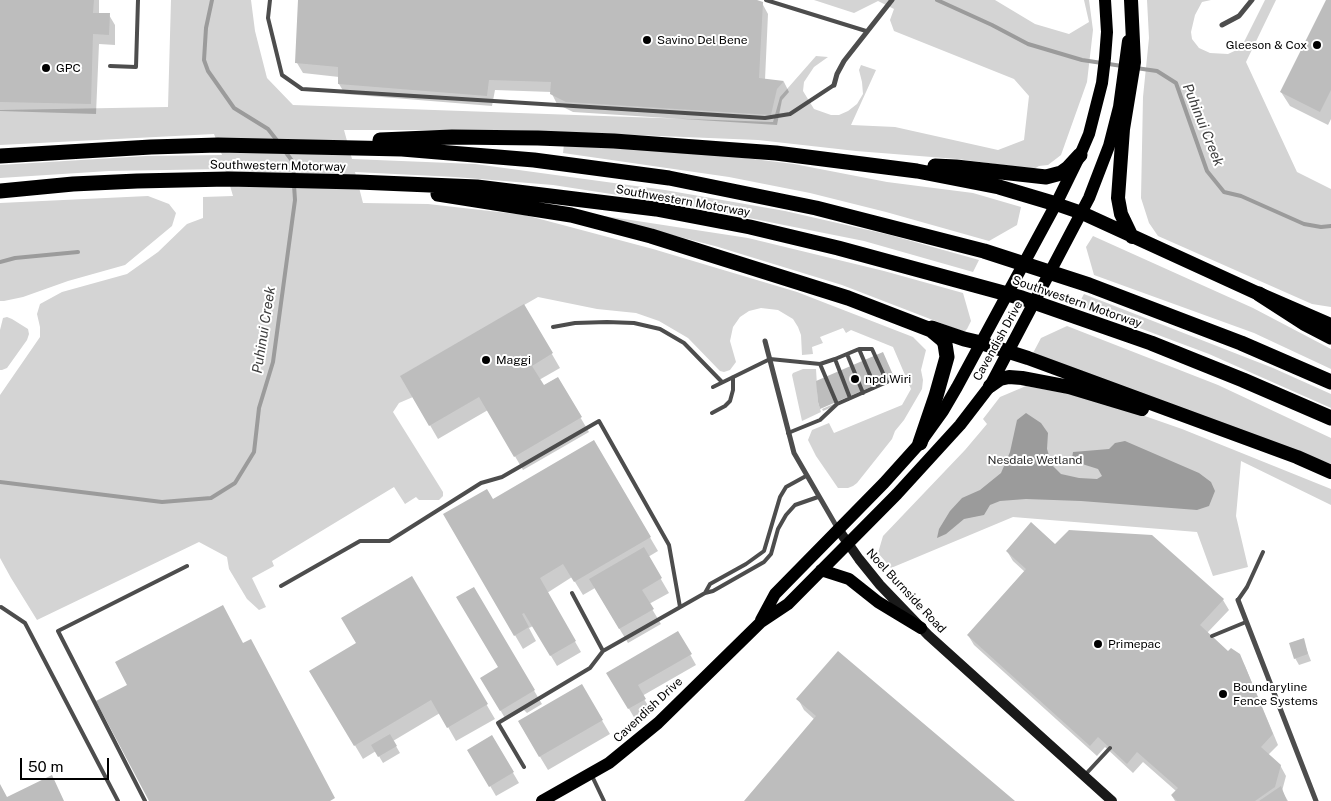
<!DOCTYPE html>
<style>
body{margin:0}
#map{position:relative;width:1331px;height:801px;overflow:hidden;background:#fff;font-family:"Public Sans",sans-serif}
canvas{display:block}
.scale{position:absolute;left:20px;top:758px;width:89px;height:22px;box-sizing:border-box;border:2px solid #000;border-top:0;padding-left:6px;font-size:15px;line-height:18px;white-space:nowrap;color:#000;-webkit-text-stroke:4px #fff;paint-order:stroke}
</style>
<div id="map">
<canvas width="1331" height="801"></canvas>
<div class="scale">50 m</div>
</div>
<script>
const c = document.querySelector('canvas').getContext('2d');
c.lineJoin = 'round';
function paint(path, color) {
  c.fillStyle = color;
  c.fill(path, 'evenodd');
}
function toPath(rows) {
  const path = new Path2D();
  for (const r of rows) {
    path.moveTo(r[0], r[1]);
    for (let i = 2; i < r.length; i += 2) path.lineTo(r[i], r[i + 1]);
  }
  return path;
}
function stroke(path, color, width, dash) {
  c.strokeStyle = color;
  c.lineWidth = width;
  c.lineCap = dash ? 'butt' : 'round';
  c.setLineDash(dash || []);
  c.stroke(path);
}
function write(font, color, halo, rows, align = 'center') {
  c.font = font + ' "Public Sans",sans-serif';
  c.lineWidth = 4;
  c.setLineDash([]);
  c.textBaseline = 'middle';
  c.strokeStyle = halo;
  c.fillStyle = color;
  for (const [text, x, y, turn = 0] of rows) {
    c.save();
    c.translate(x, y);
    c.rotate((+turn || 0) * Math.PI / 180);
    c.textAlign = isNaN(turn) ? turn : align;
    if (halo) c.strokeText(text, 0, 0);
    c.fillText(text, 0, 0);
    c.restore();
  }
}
paint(toPath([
 [171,0,251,0,255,31,267,78,293,105,773,122,780,97,816,56,828,57,814,67,804,82,803,91,814,109,831,115,839,115,848,111,857,104,863,94,862,82,859,70,861,65,876,70,851,125,895,127,998,150,1024,140,1029,96,1014,79,894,31,890,20,894,9,878,1,854,13,814,0,995,0,1035,24,1069,34,1089,22,1084,0,1089,0,1093,30,1087,82,1061,155,1048,165,1039,166,1034,169,957,159,856,151,758,140,513,130,344,130,352,159,475,164,665,190,785,211,890,235,979,260,973,272,864,241,689,206,553,185,455,177,355,172,363,203,428,204,525,215,653,249,797,292,913,337,926,350,921,370,923,380,922,389,904,420,895,431,892,439,857,483,853,486,848,488,838,488,816,456,808,440,812,430,829,423,834,433,902,405,911,389,893,347,851,330,846,333,843,328,820,337,823,343,812,347,813,354,802,355,801,335,798,327,793,319,778,310,761,308,749,311,740,317,733,327,730,341,736,362,730,370,724,372,720,371,688,338,659,321,636,313,597,309,538,297,401,376,413,397,399,403,393,412,443,492,443,496,439,500,419,500,416,497,405,504,394,487,272,561,274,566,252,578,266,607,259,610,247,599,229,569,227,557,199,542,37,620,11,578,0,558,0,395,40,337,40,327,37,314,40,304,62,292,127,274,158,252,187,224,203,218,203,197,233,196,225,169,109,171,0,178,0,165,146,156,222,155,214,134,0,145,0,110,168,107],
 [1147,0,1211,0,1202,2,1195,15,1191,32,1192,39,1199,48,1210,53,1228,54,1241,48,1265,0,1276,0,1246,62,1297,172,1331,189,1331,307,1312,304,1158,236,1149,223,1141,198,1143,97,1149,38],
 [564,144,696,152,794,164,887,182,973,193,1021,207,1017,225,989,241,886,212,810,193,729,177,563,153],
 [148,196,169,204,176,213,172,226,125,265,68,281,23,297,4,301,0,301,0,203],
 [585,213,748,238,884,271,963,293,971,321,967,329,964,332,842,285,715,246],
 [1093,236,1253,308,1331,349,1331,369,1254,333,1094,275,1086,247],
 [1084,294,1273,368,1331,394,1331,408,1209,354,1078,305],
 [7,317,12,319,28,329,29,334,27,340,7,368,2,370,0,370,0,330,3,318],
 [1067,326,1218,385,1331,438,1331,464,1033,353,1041,338],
 [803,369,816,369,818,402,821,412,802,421,792,375,793,373],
 [1026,386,1096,399,1182,429,1331,489,1331,505,1241,461,1236,516,1248,567,1213,576,1197,532,1013,517,891,568,878,553,883,536,965,450,987,424,983,419,1000,397]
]), '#d4d4d4');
paint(toPath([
 [1026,413,1041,423,1048,433,1047,449,1052,465,1061,474,1079,478,1097,479,1102,476,1098,469,1079,463,1072,458,1073,452,1109,449,1115,443,1125,441,1199,473,1211,482,1215,491,1209,506,1197,510,1081,501,1026,499,1000,501,990,505,984,515,964,519,946,534,937,538,939,529,950,511,962,498,980,490,1001,473,1010,452,1017,420]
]), '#9b9b9b');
paint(toPath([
 [0,0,99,0,99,14,109,15,115,25,115,45,99,44,96,114,0,111],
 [299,0,752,0,762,3,768,14,765,80,784,82,789,92,782,100,777,125,573,112,557,104,551,92,495,90,492,106,345,94,339,84,339,77,303,73,297,63],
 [1327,0,1331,0,1331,119,1328,125,1290,106,1281,92],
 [524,306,560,368,539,380,543,386,557,378,589,432,523,470,488,410,438,439,402,377],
 [894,378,895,380,823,411,822,409],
 [594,442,658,551,648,557,669,593,649,604,661,624,628,643,595,588,583,595,572,577,547,593,581,652,557,666,533,626,529,628,536,641,523,649,445,515,493,500],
 [1055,546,1223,600,1229,610,1207,633,1228,653,1239,655,1245,666,1278,745,1268,755,1280,765,1286,776,1282,791,1288,801,1175,801,1172,796,1176,791,1143,762,1133,773,1105,747,1097,756,974,645,968,635,1025,572,1013,561,1007,551],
 [412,578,495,719,456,741,440,713,393,741,400,753,383,763,376,751,363,759,311,671,357,644],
 [473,588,542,704,527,713,524,710,506,720,482,678,499,668],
 [678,633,696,665,642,696,651,710,635,719,608,673],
 [1303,640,1311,661,1299,665,1295,658],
 [581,685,610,734,548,770,519,722],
 [798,699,1013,801,746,801,815,720,804,710],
 [492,737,519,783,496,796,469,750]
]), '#0003');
stroke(toPath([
 [212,0,206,28,204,60,208,71,234,108,268,129,279,143],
 [937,0,992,25,1028,44,1082,60,1122,66],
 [1136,68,1157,71,1176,83,1207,171,1224,192,1241,196,1304,224,1321,227,1331,226],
 [284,150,293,162,294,178],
 [0,262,15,258,78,252],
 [0,482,162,502,211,498,235,483,254,452,259,408,273,362,295,200,294,185]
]), '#9b9b9b', 4);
paint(toPath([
 [0,0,94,0,93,13,110,13,109,35,93,34,91,104,0,102],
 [298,0,757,0,763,2,759,78,784,81,777,89,771,115,566,102,550,94,551,82,489,80,487,96,338,84,338,67,295,63],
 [1326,0,1331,0,1331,90,1320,112,1280,92],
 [524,304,553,353,532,366,544,385,558,377,582,417,514,457,479,397,429,426,400,376],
 [883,352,894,377,820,409,818,402,816,381],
 [594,440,651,537,574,582,563,564,540,578,576,641,550,656,524,613,522,614,529,627,514,636,443,514,487,489,493,499],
 [1031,522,1055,544,1069,530,1152,535,1224,599,1200,625,1228,651,1231,648,1240,654,1273,734,1261,747,1281,765,1275,787,1255,801,1177,801,1171,795,1178,788,1137,752,1127,764,1098,737,1090,746,967,635,1026,569,1006,551],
 [644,547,662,578,642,590,654,609,619,629,589,579],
 [412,576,488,704,447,728,431,700,354,746,309,671,356,643,341,618],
 [474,587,535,690,500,711,480,678,498,667,456,597],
 [223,605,243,643,251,639,335,798,330,801,149,801,96,701,127,685,115,662],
 [678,631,692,654,638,685,646,699,628,709,606,673],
 [1304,638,1308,654,1294,659,1289,643],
 [838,651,1015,801,744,801,816,716,796,699],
 [582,684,603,720,539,757,518,721],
 [390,734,397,746,378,757,371,745],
 [492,735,514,772,489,787,467,750],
 [52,775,64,801,0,801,0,784,7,797],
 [1281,786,1287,801,1259,801]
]), '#bdbdbd');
stroke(toPath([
 [270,0,268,18,282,75,302,89,765,118,790,114,834,85],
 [766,0,866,31],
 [110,66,136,67,138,0],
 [553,327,575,323,607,322,634,323,660,329,684,343,722,382],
 [859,349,875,387],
 [847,354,863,393],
 [835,359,850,398],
 [820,364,837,404],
 [713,387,770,359,820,364,835,359,859,349,872,349,887,382,837,404,820,420,788,433],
 [712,413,725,406,730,401,733,390,733,377],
 [281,586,360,541,389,541,481,483,502,477,599,421,669,545,680,607],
 [572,593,603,651],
 [705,593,710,584,746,564,764,551,780,497,786,487,806,476],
 [1238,600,1247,587,1263,552],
 [1,607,25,623,118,801],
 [1212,636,1246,622],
 [524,767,498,723,590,668,603,651,705,593,713,591,764,562,771,554,778,529,786,515,795,505,818,497],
 [592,776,604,801],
 [1084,776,1110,748],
 [145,801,58,631,187,566]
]), '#4d4d4d', 4);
stroke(toPath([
 [1222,25,1239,16,1252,0],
 [834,85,837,74,844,61,892,0],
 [765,341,794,453,838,529],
 [1238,600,1316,801]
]), '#4d4d4d', 5);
stroke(toPath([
 [838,529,859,559,880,585,928,635,1112,801]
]), '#1a1a1a', 10);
stroke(toPath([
 [821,570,849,579,878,602,921,628],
 [761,620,775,594,884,483,920,443,943,411,957,387,1056,204,1080,155,1089,134,1102,83,1105,58,1107,32,1105,0],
 [542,801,609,763,658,723,761,622,788,604,897,494,960,425,990,386,1089,198,1109,146,1119,107,1128,41]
]), '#000', 12);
stroke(toPath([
 [1131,0,1134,62,1123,129,1118,198,1121,214,1132,237],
 [1056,204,1082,213,1259,294,1331,325],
 [981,343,1028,358,1297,457,1331,472],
 [990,386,1000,379,1009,377,1022,378,1069,387,1142,409]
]), '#000', 14);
stroke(toPath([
 [380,140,452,137,538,138,614,141,776,153,917,171,999,187,1056,204],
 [0,156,151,147,218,145,402,149,534,160,669,178,816,208,984,251,1089,285,1241,343,1331,382],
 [935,166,956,167,1046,177,1061,173,1068,168,1080,155],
 [0,191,73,184,137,181,228,179,358,182,477,187,656,209,750,227,838,248,1022,298,1151,343,1243,380,1331,418],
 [438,194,571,215,651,236,848,298,931,330,943,340,945,344,947,357,936,396,920,443],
 [1259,294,1304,323,1331,337],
 [932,328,964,339,981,343]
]), '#000', 15);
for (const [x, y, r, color] of [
 [647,40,5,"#000"],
 [1317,45,5,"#000"],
 [46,68,5,"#000"],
 [486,360,5,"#000"],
 [855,379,5,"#000"],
 [1098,644,5,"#000"],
 [1223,694,5,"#000"]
]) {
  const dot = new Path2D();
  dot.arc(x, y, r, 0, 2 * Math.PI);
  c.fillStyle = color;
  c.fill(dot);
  stroke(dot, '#fff', 2);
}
write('12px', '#000', '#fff', [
 ["Savino Del Bene",657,40],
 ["Gleeson & Cox",1307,45,"right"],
 ["GPC",56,68],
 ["Maggi",496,360],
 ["npd Wiri",865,379],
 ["Primepac",1108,644],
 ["Boundaryline",1233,687],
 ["Fence Systems",1233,701]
], 'left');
write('12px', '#000', '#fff', [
 ["Southwestern Motorway",278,166,1],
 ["Southwestern Motorway",683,201,10],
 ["Southwestern Motorway",1077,302,19],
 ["Cavendish Drive",998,341,-61],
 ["Noel Burnside Road",906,591,47],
 ["Cavendish Drive",648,710,-43]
]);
write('12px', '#2b2b2b', '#fff', [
 ["Nesdale Wetland",1035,460]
]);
write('italic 14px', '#3c3c3c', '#fff', [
 ["Puhinui Creek",1203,125,68],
 ["Puhinui Creek",264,330,-81]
]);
</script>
